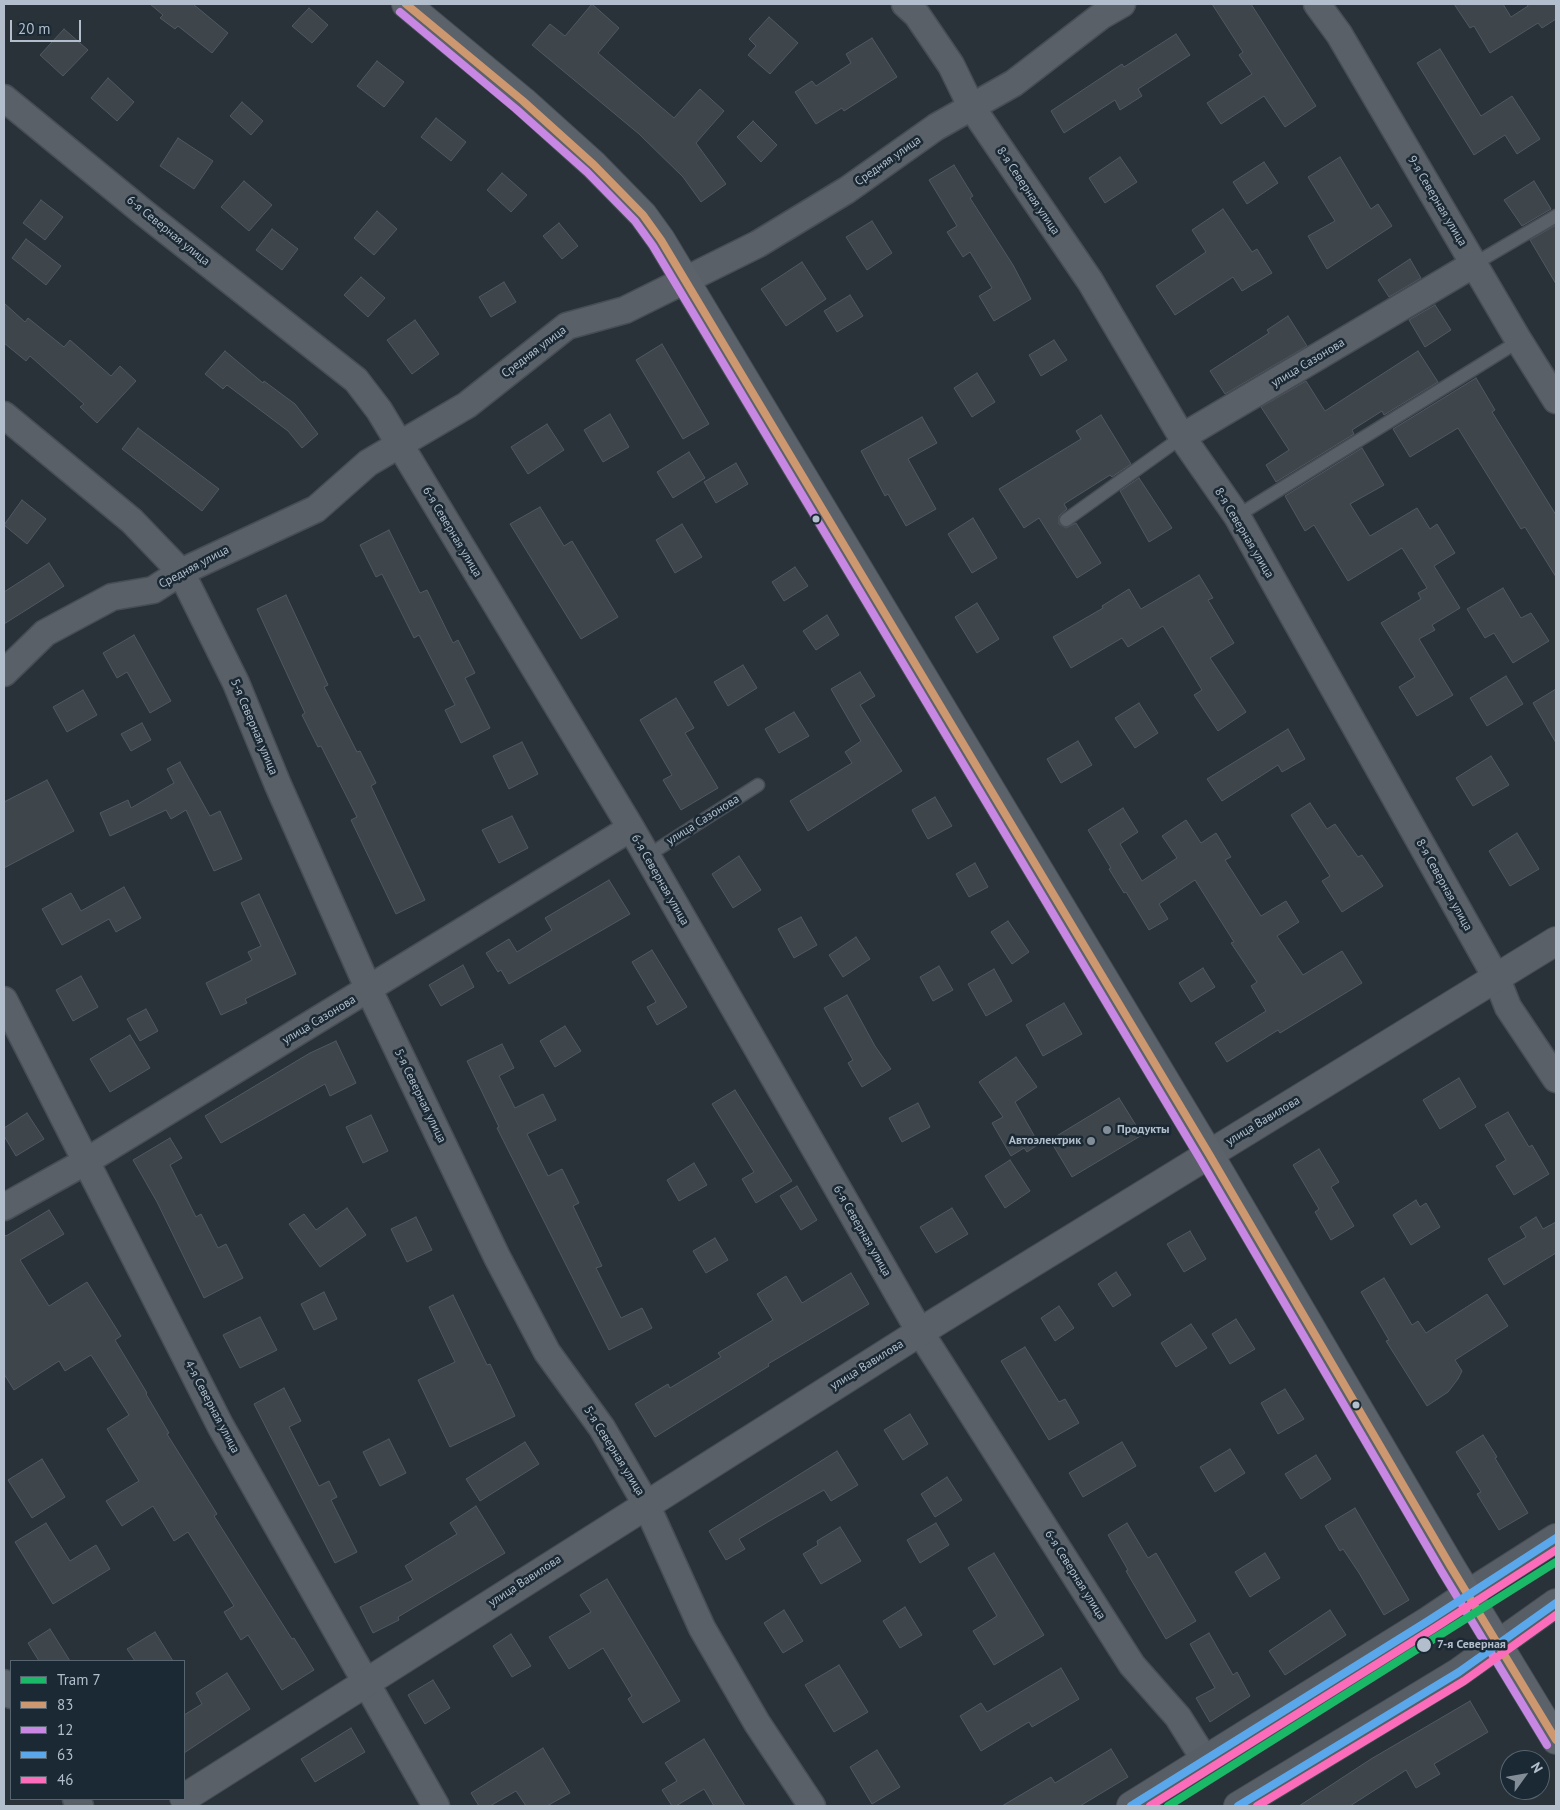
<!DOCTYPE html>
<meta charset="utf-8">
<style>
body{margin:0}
#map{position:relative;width:1560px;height:1810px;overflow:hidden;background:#293139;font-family:"PT Sans",sans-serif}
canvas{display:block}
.frame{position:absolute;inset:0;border:5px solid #b2becb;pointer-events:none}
.legend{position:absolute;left:10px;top:1660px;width:175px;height:140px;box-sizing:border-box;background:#1b2935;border:1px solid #576571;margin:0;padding:6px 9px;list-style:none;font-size:15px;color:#b2becb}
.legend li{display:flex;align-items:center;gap:10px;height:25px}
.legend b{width:25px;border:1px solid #576571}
.north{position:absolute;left:1500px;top:1750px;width:50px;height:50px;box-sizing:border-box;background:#1b2935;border:1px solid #576571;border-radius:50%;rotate:58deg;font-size:14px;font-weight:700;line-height:20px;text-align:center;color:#b2becb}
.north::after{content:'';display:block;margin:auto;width:18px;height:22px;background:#828d98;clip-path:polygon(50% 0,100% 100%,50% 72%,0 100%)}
.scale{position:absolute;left:10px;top:20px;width:71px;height:22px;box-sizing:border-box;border:2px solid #b2becb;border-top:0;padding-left:6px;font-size:15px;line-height:18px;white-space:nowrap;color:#b2becb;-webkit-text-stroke:4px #1b2935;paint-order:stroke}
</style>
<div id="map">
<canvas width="1560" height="1810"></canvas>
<div class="frame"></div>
<ul class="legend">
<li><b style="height:6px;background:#1ab867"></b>Tram 7</li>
<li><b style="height:6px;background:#cd976f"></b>83</li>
<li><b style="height:6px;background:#c787e3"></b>12</li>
<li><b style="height:6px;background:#5aa8eb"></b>63</li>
<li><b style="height:6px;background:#fb6dba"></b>46</li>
</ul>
<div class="north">N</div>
<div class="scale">20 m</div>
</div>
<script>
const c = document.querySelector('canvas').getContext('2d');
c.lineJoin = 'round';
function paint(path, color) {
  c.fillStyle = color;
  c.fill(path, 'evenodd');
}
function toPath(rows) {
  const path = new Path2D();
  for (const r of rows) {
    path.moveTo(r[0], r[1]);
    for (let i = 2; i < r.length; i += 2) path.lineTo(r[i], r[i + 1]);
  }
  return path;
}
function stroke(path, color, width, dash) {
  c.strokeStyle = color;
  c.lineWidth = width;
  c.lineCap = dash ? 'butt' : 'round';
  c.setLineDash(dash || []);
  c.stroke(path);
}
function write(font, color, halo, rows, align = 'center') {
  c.font = font + ' "PT Sans",sans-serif';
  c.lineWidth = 5;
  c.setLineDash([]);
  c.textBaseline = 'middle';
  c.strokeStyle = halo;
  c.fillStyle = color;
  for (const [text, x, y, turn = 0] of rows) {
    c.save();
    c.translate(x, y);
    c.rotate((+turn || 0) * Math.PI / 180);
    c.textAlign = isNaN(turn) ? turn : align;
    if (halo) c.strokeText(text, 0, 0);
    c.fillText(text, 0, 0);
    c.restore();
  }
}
const building = toPath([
 [150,4,193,4,228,33,212,53,178,26,175,29,160,18,163,15,150,4],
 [592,4,619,28,598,53,674,118,700,89,724,111,696,143,726,184,701,202,683,177,639,134,532,45,550,24,565,36,592,4],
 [1212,4,1251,4,1316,106,1285,127,1264,96,1221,124,1207,103,1252,74,1239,55,1243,52,1212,4],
 [1454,4,1503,4,1511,17,1528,6,1527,4,1556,4,1556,19,1542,28,1538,23,1490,53,1474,26,1470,28,1454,4],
 [309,8,328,25,312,43,292,26,309,8],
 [769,17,798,43,770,74,748,55,756,46,749,39,769,17],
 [64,29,88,50,63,76,40,55,64,29],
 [1176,34,1190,55,1138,89,1142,96,1120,110,1115,100,1064,133,1051,111,1122,64,1124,67,1176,34],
 [872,38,897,77,844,111,842,108,816,124,795,92,812,81,816,86,851,63,846,54,872,38],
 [1440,49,1481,116,1512,96,1540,139,1517,154,1505,135,1474,155,1417,63,1440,49],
 [377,61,404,82,384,107,357,86,377,61],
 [108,78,134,102,117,121,91,98,108,78],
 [242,102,263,121,251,135,230,116,242,102],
 [436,118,466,142,451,161,421,137,436,118],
 [753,121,777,145,761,162,737,137,753,121],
 [178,138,213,161,194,189,160,166,178,138],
 [1120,157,1137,182,1105,203,1089,178,1120,157],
 [1340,157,1371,209,1378,204,1392,226,1327,269,1308,236,1335,221,1308,177,1340,157],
 [1264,162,1278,183,1247,204,1233,182,1264,162],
 [954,165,973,196,970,198,1013,265,1031,299,994,321,979,296,992,288,970,252,963,257,947,232,957,226,929,180,954,165],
 [502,173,527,195,511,212,487,190,502,173],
 [244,181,272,205,249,231,221,207,244,181],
 [1534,181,1551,209,1522,226,1504,200,1534,181],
 [41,200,63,217,45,240,23,223,41,200],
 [1223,209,1252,252,1257,249,1272,273,1242,291,1233,277,1175,315,1156,286,1206,252,1192,230,1223,209],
 [377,211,397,229,374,255,354,238,377,211],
 [872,221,892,253,867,270,846,237,872,221],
 [559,223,578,246,562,259,543,236,559,223],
 [1556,225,1556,284,1530,240,1556,225],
 [272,229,298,249,282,270,256,250,272,229],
 [26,239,61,266,46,285,12,258,26,239],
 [1410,259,1421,278,1389,297,1378,280,1410,259],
 [802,262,826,299,786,326,761,289,802,262],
 [361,277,385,298,368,317,344,295,361,277],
 [504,282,516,302,491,317,479,297,504,282],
 [850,295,863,316,837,332,824,311,850,295],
 [4,303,25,322,28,318,64,347,70,340,111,376,120,366,136,381,97,423,80,407,84,404,30,356,26,361,4,343,4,303],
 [1435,305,1451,330,1425,347,1409,320,1435,305],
 [1288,316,1307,346,1225,394,1210,371,1269,333,1267,330,1288,316],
 [415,320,439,354,412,374,387,340,415,320],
 [1054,340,1067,360,1041,376,1029,355,1054,340],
 [662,344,709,424,683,439,636,360,662,344],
 [225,351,263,383,264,381,295,404,318,434,302,448,288,431,227,385,223,389,205,374,225,351],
 [1418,351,1438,382,1384,415,1382,411,1352,430,1354,434,1276,482,1266,465,1289,450,1261,407,1306,381,1325,411,1418,351],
 [977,373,995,402,972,417,954,388,977,373],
 [1476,378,1495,410,1492,412,1556,515,1556,577,1525,527,1521,529,1458,428,1410,457,1393,429,1476,378],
 [610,414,629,447,603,462,584,430,610,414],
 [1101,415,1131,464,1112,477,1110,475,1064,504,1067,509,1059,516,1059,524,1066,528,1076,523,1101,563,1077,578,1039,518,1024,528,999,489,1081,439,1076,431,1101,415],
 [922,417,937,443,908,459,936,509,906,526,888,494,885,496,861,451,922,417],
 [547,424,564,450,528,474,511,447,547,424],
 [138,428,219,489,202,511,122,449,138,428],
 [1362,448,1384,485,1350,504,1370,536,1417,508,1430,529,1437,524,1455,553,1434,566,1460,608,1432,625,1435,630,1419,639,1453,695,1417,716,1399,687,1415,677,1381,623,1421,599,1418,593,1427,588,1402,548,1348,581,1314,525,1305,531,1285,496,1362,448],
 [689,452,705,478,673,498,657,472,689,452],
 [736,463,748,484,716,503,704,482,736,463],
 [1139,478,1172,528,1149,542,1120,491,1139,478],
 [22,500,46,519,27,544,4,525,22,500],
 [540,507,564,546,572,541,618,617,581,639,510,524,540,507],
 [973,518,997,558,972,573,948,534,973,518],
 [682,524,702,557,675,573,656,540,682,524],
 [389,530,420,593,427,590,453,643,458,640,475,673,465,678,490,728,461,743,445,710,455,705,419,635,414,638,382,574,376,577,360,545,389,530],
 [49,563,64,586,4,624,4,592,49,563],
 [795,567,808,586,784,601,772,582,795,567],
 [1199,575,1213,598,1208,600,1234,643,1210,658,1246,712,1218,731,1194,695,1202,690,1163,626,1128,647,1122,638,1071,668,1053,637,1103,608,1102,606,1129,589,1141,609,1199,575],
 [1503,588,1521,618,1531,613,1549,641,1513,663,1494,633,1485,638,1467,609,1503,588],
 [286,595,328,685,324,687,357,752,360,751,376,783,371,786,425,900,396,914,351,820,357,817,321,746,318,747,302,715,305,713,257,609,286,595],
 [977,603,999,639,977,653,955,617,977,603],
 [827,615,839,635,816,650,803,631,827,615],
 [134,635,171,701,150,713,127,672,117,678,103,653,134,635],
 [743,665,757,688,728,706,714,682,743,665],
 [860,672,875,696,860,705,902,771,808,831,790,801,852,763,845,752,861,741,831,689,860,672],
 [1506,676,1523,704,1487,726,1470,698,1506,676],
 [1556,689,1556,743,1533,703,1556,689],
 [83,690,97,715,67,732,53,707,83,690],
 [676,698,694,728,685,733,718,788,681,810,663,780,672,775,640,720,676,698],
 [1139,703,1158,733,1135,748,1115,718,1139,703],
 [794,712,809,736,779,753,765,729,794,712],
 [142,723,151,740,131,751,121,734,142,723],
 [1288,729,1305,759,1282,772,1278,765,1222,801,1207,779,1288,729],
 [1078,741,1092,765,1061,783,1047,759,1078,741],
 [522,742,538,774,509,789,493,756,522,742],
 [1491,756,1509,785,1473,806,1456,778,1491,756],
 [180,762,210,816,220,811,242,859,214,871,186,810,171,819,166,810,110,836,100,813,128,800,131,808,174,783,167,769,180,762],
 [47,780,74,831,4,868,4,802,47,780],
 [935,797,952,826,928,839,912,810,935,797],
 [1310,803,1327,829,1335,824,1358,857,1362,855,1383,886,1342,912,1322,881,1330,876,1291,815,1310,803],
 [1123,808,1138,832,1120,844,1142,881,1177,858,1162,836,1186,820,1201,843,1216,833,1231,857,1225,860,1261,916,1286,901,1299,922,1277,936,1303,975,1342,951,1362,983,1280,1033,1278,1030,1227,1062,1215,1043,1266,1011,1251,986,1257,982,1231,943,1234,942,1195,880,1159,904,1168,919,1149,930,1126,892,1124,893,1109,869,1111,868,1088,830,1123,808],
 [512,816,528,848,499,863,482,830,512,816],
 [1517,833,1539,869,1510,886,1489,851,1517,833],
 [739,856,761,890,733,908,712,874,739,856],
 [975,863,988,887,969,897,956,874,975,863],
 [609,880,630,914,509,984,501,970,498,972,486,953,509,939,517,952,552,930,545,918,609,880],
 [124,887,141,918,116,932,109,919,62,945,42,909,71,893,81,911,124,887],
 [259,894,296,974,245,999,247,1003,221,1015,206,983,252,960,248,952,261,946,241,903,259,894],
 [801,917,817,945,794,958,778,929,801,917],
 [1008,921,1029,952,1012,964,991,932,1008,921],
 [856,937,870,959,843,977,829,955,856,937],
 [652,950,687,1007,657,1025,647,1007,656,1002,632,962,652,950],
 [463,965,474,987,441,1006,429,985,463,965],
 [939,966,953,990,933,1001,920,977,939,966],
 [1203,968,1215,987,1191,1002,1179,983,1203,968],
 [994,969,1012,1001,986,1016,968,984,994,969],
 [81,976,98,1007,73,1021,56,990,81,976],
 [847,995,875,1046,891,1069,862,1087,848,1063,853,1060,824,1008,847,995],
 [1064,1003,1082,1034,1043,1056,1026,1025,1064,1003],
 [146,1009,158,1031,140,1041,127,1019,146,1009],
 [565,1026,581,1051,555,1067,540,1041,565,1026],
 [130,1035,150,1068,110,1092,90,1059,130,1035],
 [336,1041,356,1083,330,1096,325,1084,221,1143,205,1116,310,1053,336,1041],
 [502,1044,514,1068,499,1076,515,1108,543,1094,556,1120,527,1134,548,1176,562,1169,579,1203,573,1206,602,1266,596,1268,621,1318,642,1308,652,1328,609,1350,497,1128,499,1127,467,1061,502,1044],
 [1016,1057,1037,1087,1015,1102,1039,1144,1027,1152,1024,1148,1011,1156,992,1123,1003,1117,979,1082,1016,1057],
 [1459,1078,1476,1107,1440,1129,1423,1100,1459,1078],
 [735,1090,792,1181,756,1203,742,1179,754,1172,712,1104,735,1090],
 [1119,1098,1142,1135,1072,1177,1050,1140,1119,1098],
 [918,1103,930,1127,902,1142,889,1118,918,1103],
 [1508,1112,1529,1147,1532,1145,1549,1174,1514,1195,1496,1166,1506,1160,1485,1125,1508,1112],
 [27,1113,44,1139,16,1156,4,1136,4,1128,27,1113],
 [371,1115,388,1151,363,1163,346,1127,371,1115],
 [170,1138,182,1158,170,1165,196,1217,201,1214,218,1248,226,1244,243,1278,204,1298,157,1202,133,1160,170,1138],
 [1319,1149,1339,1182,1331,1187,1354,1226,1331,1240,1315,1212,1319,1209,1293,1165,1319,1149],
 [1010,1160,1030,1191,1005,1208,985,1176,1010,1160],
 [694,1163,707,1185,679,1201,667,1180,694,1163],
 [797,1186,817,1220,801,1230,780,1196,797,1186],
 [1416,1200,1420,1207,1426,1203,1440,1227,1411,1245,1393,1215,1416,1200],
 [347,1208,366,1235,320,1267,289,1224,304,1214,316,1230,347,1208],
 [952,1208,968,1234,936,1253,920,1227,952,1208],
 [49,1210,64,1234,20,1260,49,1306,87,1282,121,1336,115,1340,147,1393,146,1394,169,1433,167,1434,217,1514,214,1516,292,1639,294,1638,314,1670,282,1690,248,1635,241,1640,224,1612,234,1606,188,1532,174,1541,153,1506,122,1526,106,1501,139,1481,107,1429,129,1415,91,1355,65,1371,59,1361,14,1390,4,1374,4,1234,6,1236,49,1210],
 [416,1217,432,1250,407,1262,391,1229,416,1217],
 [1536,1217,1543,1229,1556,1222,1556,1253,1504,1285,1488,1259,1526,1237,1520,1227,1536,1217],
 [1190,1231,1206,1259,1184,1272,1167,1244,1190,1231],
 [715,1238,728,1260,706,1273,693,1251,715,1238],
 [1116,1272,1131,1295,1113,1307,1098,1284,1116,1272],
 [851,1273,869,1304,768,1364,769,1366,655,1437,635,1404,668,1384,670,1388,721,1357,718,1353,773,1320,757,1294,786,1276,802,1303,851,1273],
 [1384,1278,1412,1325,1418,1321,1426,1333,1487,1294,1508,1326,1455,1360,1462,1371,1458,1379,1448,1392,1427,1406,1386,1341,1389,1340,1361,1292,1384,1278],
 [324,1292,337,1319,314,1330,301,1304,324,1292],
 [453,1295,487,1365,490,1364,515,1416,450,1447,418,1380,455,1362,429,1307,453,1295],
 [1059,1306,1074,1328,1055,1341,1041,1318,1059,1306],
 [260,1317,277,1350,240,1368,223,1335,260,1317],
 [1236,1319,1255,1349,1230,1364,1212,1334,1236,1319],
 [1191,1324,1207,1348,1176,1367,1161,1343,1191,1324],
 [1025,1347,1059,1402,1065,1399,1079,1423,1049,1440,1001,1361,1025,1347],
 [284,1388,301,1421,289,1427,319,1486,329,1481,337,1497,331,1500,357,1552,335,1563,254,1404,284,1388],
 [1285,1389,1304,1419,1278,1434,1261,1403,1285,1389],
 [910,1414,928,1444,903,1460,884,1430,910,1414],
 [1483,1435,1497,1457,1495,1458,1528,1513,1499,1530,1477,1494,1481,1492,1456,1452,1483,1435],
 [389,1439,406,1473,380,1486,363,1452,389,1439],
 [525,1442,539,1464,480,1501,466,1479,525,1442],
 [1122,1442,1136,1466,1083,1497,1069,1473,1122,1442],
 [1230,1449,1245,1473,1215,1492,1200,1467,1230,1449],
 [837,1451,858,1485,831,1501,824,1490,778,1516,739,1539,745,1549,726,1560,709,1531,837,1451],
 [1316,1455,1331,1479,1301,1499,1285,1474,1316,1455],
 [42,1459,65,1497,32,1518,8,1480,42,1459],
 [947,1477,962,1500,935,1517,921,1494,947,1477],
 [476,1506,505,1553,398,1617,399,1620,373,1633,360,1607,413,1580,405,1566,457,1534,450,1523,476,1506],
 [1355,1508,1409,1600,1384,1615,1359,1573,1343,1549,1340,1551,1325,1526,1355,1508],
 [46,1523,70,1561,96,1545,110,1569,53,1604,15,1542,46,1523],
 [936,1523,949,1545,920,1563,907,1540,936,1523],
 [1127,1523,1148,1558,1156,1553,1196,1621,1166,1639,1126,1571,1128,1570,1108,1535,1127,1523],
 [840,1527,861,1561,821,1584,803,1554,818,1545,817,1541,840,1527],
 [994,1553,1044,1635,994,1665,973,1631,997,1616,968,1568,994,1553],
 [1265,1553,1280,1578,1250,1597,1235,1572,1265,1553],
 [607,1579,680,1701,643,1723,628,1699,632,1696,603,1648,569,1669,549,1637,591,1612,580,1595,607,1579],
 [905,1607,922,1635,900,1648,883,1621,905,1607],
 [784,1610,803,1641,783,1653,764,1623,784,1610],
 [1330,1610,1346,1635,1285,1675,1269,1651,1330,1610],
 [50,1629,70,1661,39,1661,28,1643,50,1629],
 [155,1632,173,1661,135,1661,127,1649,155,1632],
 [1209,1633,1233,1675,1237,1672,1250,1696,1210,1722,1196,1698,1215,1688,1190,1644,1209,1633],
 [511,1634,531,1666,512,1677,493,1646,511,1634],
 [839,1665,868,1712,834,1732,805,1685,839,1665],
 [1061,1668,1079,1699,1032,1727,1029,1722,981,1751,960,1716,981,1703,987,1712,1061,1668],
 [227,1673,250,1709,184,1753,184,1715,202,1704,196,1693,227,1673],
 [433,1680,450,1708,425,1724,408,1695,433,1680],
 [1470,1701,1488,1732,1434,1764,1440,1774,1416,1788,1406,1770,1350,1806,1299,1806,1371,1759,1470,1701],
 [351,1728,365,1752,315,1782,301,1759,351,1728],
 [704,1739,721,1767,745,1806,714,1806,704,1789,676,1806,672,1806,662,1790,677,1781,665,1763,704,1739],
 [543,1748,570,1793,547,1806,526,1806,516,1791,490,1806,479,1806,471,1793,543,1748],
 [1111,1749,1128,1777,1080,1806,1002,1806,1051,1777,1055,1783,1111,1749],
 [877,1750,900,1787,872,1804,850,1767,877,1750]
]);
paint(building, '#3e464c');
stroke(building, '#515861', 1);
const service = toPath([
 [1474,264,1556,216],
 [1237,516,1519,341],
 [1066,520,1182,437],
 [647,856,758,785]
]);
const minor = toPath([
 [905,4,917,15,951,65,971,106,1090,281,1182,437,1237,516,1497,979,1508,1007,1556,1079],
 [1317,4,1339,34,1519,341,1556,400],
 [4,98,143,212,356,380,379,410,631,828,920,1332,1132,1665,1178,1717,1205,1760],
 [4,415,132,521,181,572,236,683,278,785,369,990,497,1257,547,1352,602,1428,646,1504,702,1628,757,1723,812,1806],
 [1182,437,1474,264],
 [4,673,45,633,112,597,153,590,181,572,316,509,368,463,467,405,567,326,625,310,758,244,847,190,936,127,1014,83,1101,16,1122,4],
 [4,1000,220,1425,436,1806],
 [4,1207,85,1162,631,828],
 [4,1683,11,1695],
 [76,1799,80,1806]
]);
const tertiary = toPath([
 [184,1798,920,1332,1556,941]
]);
const secondary = toPath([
 [1131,1806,1428,1621,1468,1594,1556,1538],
 [1238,1806,1459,1672,1556,1603]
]);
const primary = toPath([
 [406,4,523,101,594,165,643,215,661,240,1209,1154,1451,1567,1556,1740]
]);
stroke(service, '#474d54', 15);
stroke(minor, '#474d54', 29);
stroke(tertiary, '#474d54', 30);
stroke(secondary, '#474d54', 30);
stroke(primary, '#464e56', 30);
stroke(service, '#596067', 12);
stroke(minor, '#596067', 26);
stroke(tertiary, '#596067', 28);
stroke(secondary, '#585e65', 28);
stroke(primary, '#5c6269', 28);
stroke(toPath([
 [406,4,523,101,594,165,643,215,661,240,1209,1154,1451,1567,1556,1740]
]), '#cd976f', 8);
stroke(toPath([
 [400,12,516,109,587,172,635,221,653,246,1200,1159,1442,1572,1547,1745]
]), '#c787e3', 8);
stroke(toPath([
 [1131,1806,1428,1621,1556,1538],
 [1238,1806,1459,1672,1556,1603]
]), '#5aa8eb', 8);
stroke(toPath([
 [1150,1806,1433,1629,1556,1550],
 [1257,1806,1464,1681,1556,1615]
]), '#fb6dba', 8);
stroke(toPath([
 [1168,1806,1556,1562]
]), '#1ab867', 8);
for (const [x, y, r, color] of [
 [816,519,4.5,"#b2becb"],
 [1107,1130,5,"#828d98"],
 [1091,1141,5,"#828d98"],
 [1356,1405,4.5,"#b2becb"],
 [1424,1645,8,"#b2becb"]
]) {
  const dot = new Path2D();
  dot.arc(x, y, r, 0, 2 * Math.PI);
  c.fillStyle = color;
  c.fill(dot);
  stroke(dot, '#1b2935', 2);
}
write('12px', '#b2becb', '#1b2935', [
 ["Средняя улица",888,161,-35],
 ["8-я Северная улица",1028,191,56],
 ["9-я Северная улица",1437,201,59],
 ["6-я Северная улица",168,231,39],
 ["Средняя улица",534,352,-37],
 ["улица Сазонова",1308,363,-31],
 ["6-я Северная улица",452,532,59],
 ["8-я Северная улица",1244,533,59],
 ["Средняя улица",194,567,-28],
 ["5-я Северная улица",254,727,67],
 ["улица Сазонова",703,820,-32],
 ["6-я Северная улица",660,880,60],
 ["8-я Северная улица",1444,885,61],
 ["улица Сазонова",319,1020,-31],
 ["5-я Северная улица",420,1096,64],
 ["улица Вавилова",1263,1121,-31],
 ["6-я Северная улица",862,1231,60],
 ["улица Вавилова",867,1365,-32],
 ["4-я Северная улица",212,1407,62],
 ["5-я Северная улица",614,1451,58],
 ["6-я Северная улица",1075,1575,58],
 ["улица Вавилова",525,1581,-33]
]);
write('bold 12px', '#b2becb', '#1b2935', [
 ["Продукты",1117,1130],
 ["Автоэлектрик",1081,1141,"right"]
], 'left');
write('bold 12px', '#b2becb', '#1b2935', [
 ["7-я Северная",1437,1645]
], 'left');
</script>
